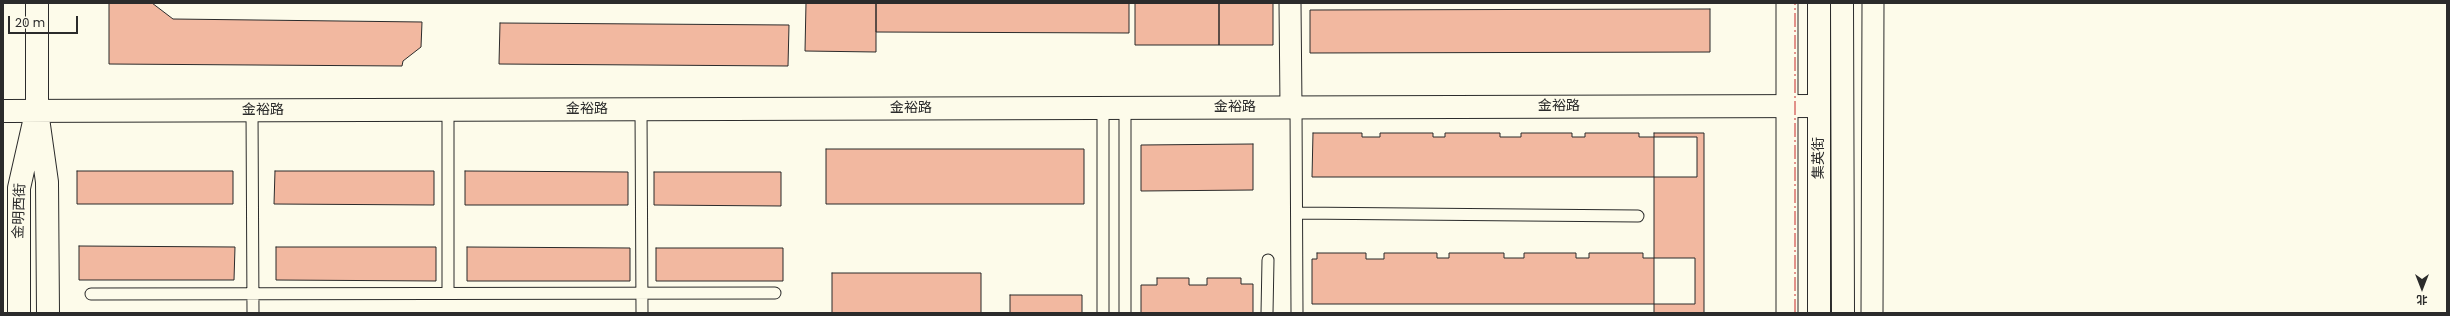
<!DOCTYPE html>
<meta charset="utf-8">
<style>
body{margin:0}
#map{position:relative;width:2450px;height:316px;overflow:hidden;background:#fdfbea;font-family:Poppins,"Noto Sans SC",sans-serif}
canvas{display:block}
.frame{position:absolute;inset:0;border:4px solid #2b2b2b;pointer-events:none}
.north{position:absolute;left:2402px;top:268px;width:40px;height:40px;-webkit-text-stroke:3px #fdfbea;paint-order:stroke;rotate:180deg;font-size:11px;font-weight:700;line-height:16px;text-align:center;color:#2b2b2b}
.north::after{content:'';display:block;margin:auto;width:14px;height:18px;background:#2b2b2b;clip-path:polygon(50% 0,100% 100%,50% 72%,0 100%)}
.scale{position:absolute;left:8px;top:16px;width:70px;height:18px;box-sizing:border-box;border:2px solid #2b2b2b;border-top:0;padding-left:5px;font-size:12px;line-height:14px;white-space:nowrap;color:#2b2b2b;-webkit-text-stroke:3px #fdfbea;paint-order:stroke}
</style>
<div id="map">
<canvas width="2450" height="316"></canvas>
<div class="frame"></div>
<div class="north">北</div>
<div class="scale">20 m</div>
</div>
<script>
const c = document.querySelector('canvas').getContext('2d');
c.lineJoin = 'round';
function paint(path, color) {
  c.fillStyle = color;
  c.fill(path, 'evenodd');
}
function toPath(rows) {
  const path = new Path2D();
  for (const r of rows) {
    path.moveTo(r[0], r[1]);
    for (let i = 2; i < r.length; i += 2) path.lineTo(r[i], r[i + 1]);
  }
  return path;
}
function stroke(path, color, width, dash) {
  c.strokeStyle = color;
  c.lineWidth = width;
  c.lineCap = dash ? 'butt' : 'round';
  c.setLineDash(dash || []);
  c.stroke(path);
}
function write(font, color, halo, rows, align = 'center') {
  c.font = font + ' Poppins,"Noto Sans SC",sans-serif';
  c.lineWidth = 3;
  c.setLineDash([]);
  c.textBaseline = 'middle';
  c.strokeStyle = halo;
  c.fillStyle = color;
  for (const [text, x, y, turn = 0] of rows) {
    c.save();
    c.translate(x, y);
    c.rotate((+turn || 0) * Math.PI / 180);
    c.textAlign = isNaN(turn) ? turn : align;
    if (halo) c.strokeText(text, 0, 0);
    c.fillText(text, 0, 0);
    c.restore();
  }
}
const building = toPath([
 [109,3,152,3,173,19,422,22,421,47,403,61,402,66,109,64,109,3],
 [806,3,876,3,876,52,805,51,806,3],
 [876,3,1129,3,1129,33,876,32,876,3],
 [1135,3,1219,3,1219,45,1135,45,1135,3],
 [1219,3,1273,3,1273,45,1219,45,1219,3],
 [1710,9,1710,52,1310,53,1310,10,1710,9],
 [500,23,789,25,788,66,499,64,500,23],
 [1313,133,1362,133,1362,137,1380,137,1380,133,1433,133,1433,137,1445,137,1445,133,1500,133,1500,137,1521,137,1521,133,1572,133,1572,137,1585,137,1585,133,1639,133,1639,137,1697,137,1697,177,1312,177,1313,133],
 [1654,133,1704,133,1704,313,1654,313,1654,133],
 [1253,144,1253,190,1141,191,1141,145,1253,144],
 [826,149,1084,149,1084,204,826,204,826,149],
 [77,171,233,171,233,204,77,204,77,171],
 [275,171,434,171,434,205,274,204,275,171],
 [465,171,628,172,628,205,465,205,465,171],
 [654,172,781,172,781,206,654,205,654,172],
 [79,246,235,247,234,280,79,280,79,246],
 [276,247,436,247,436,281,276,280,276,247],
 [467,247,630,248,630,281,467,281,467,247],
 [656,248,783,248,783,281,656,281,656,248],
 [1317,253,1366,253,1366,259,1384,259,1384,253,1437,253,1437,258,1449,258,1449,253,1504,253,1504,258,1524,258,1524,253,1576,253,1576,258,1589,258,1589,253,1643,253,1643,258,1695,258,1695,304,1312,304,1312,259,1317,259,1317,253],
 [832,273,981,273,981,313,832,313,832,273],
 [1157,278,1189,278,1189,285,1207,285,1207,278,1241,278,1241,284,1253,284,1253,313,1141,313,1141,285,1157,285,1157,278],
 [1010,295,1082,295,1082,313,1010,313,1010,295]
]);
paint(building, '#f2b8a0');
stroke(building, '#2b2b2b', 1);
const service = toPath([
 [1296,107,1297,313],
 [1103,108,1103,313],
 [1125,108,1125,313],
 [641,109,642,313],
 [252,110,253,313],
 [448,110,448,293],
 [1297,213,1638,216],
 [91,294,775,293],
 [1267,313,1268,260]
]);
const minor = toPath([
 [1290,3,1291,107],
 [1787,313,1787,3],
 [1872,313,1873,3]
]);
const tertiary = toPath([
 [37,3,37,111,47,182,48,313],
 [3,111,1819,106],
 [19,313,19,188,34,122]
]);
const secondary = toPath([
 [1819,3,1819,313],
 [1842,3,1843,313]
]);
stroke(service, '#2b2b2b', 13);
stroke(minor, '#2b2b2b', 23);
stroke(tertiary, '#2b2b2b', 24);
stroke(secondary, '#2b2b2b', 24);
stroke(service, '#fdfbea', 11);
stroke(minor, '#fdfbea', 21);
stroke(tertiary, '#fdfbea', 22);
stroke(secondary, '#fdfbea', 22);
stroke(toPath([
 [1795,313,1795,3]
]), '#c62828', 1, [14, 3, 2, 3]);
write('14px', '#2b2b2b', '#fdfbea', [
 ["金裕路",1559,106],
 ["金裕路",1235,107],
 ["金裕路",911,108],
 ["金裕路",587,109],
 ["金裕路",263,110],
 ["集英街",1819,158,-90],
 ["金明西街",20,211,-88]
]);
</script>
